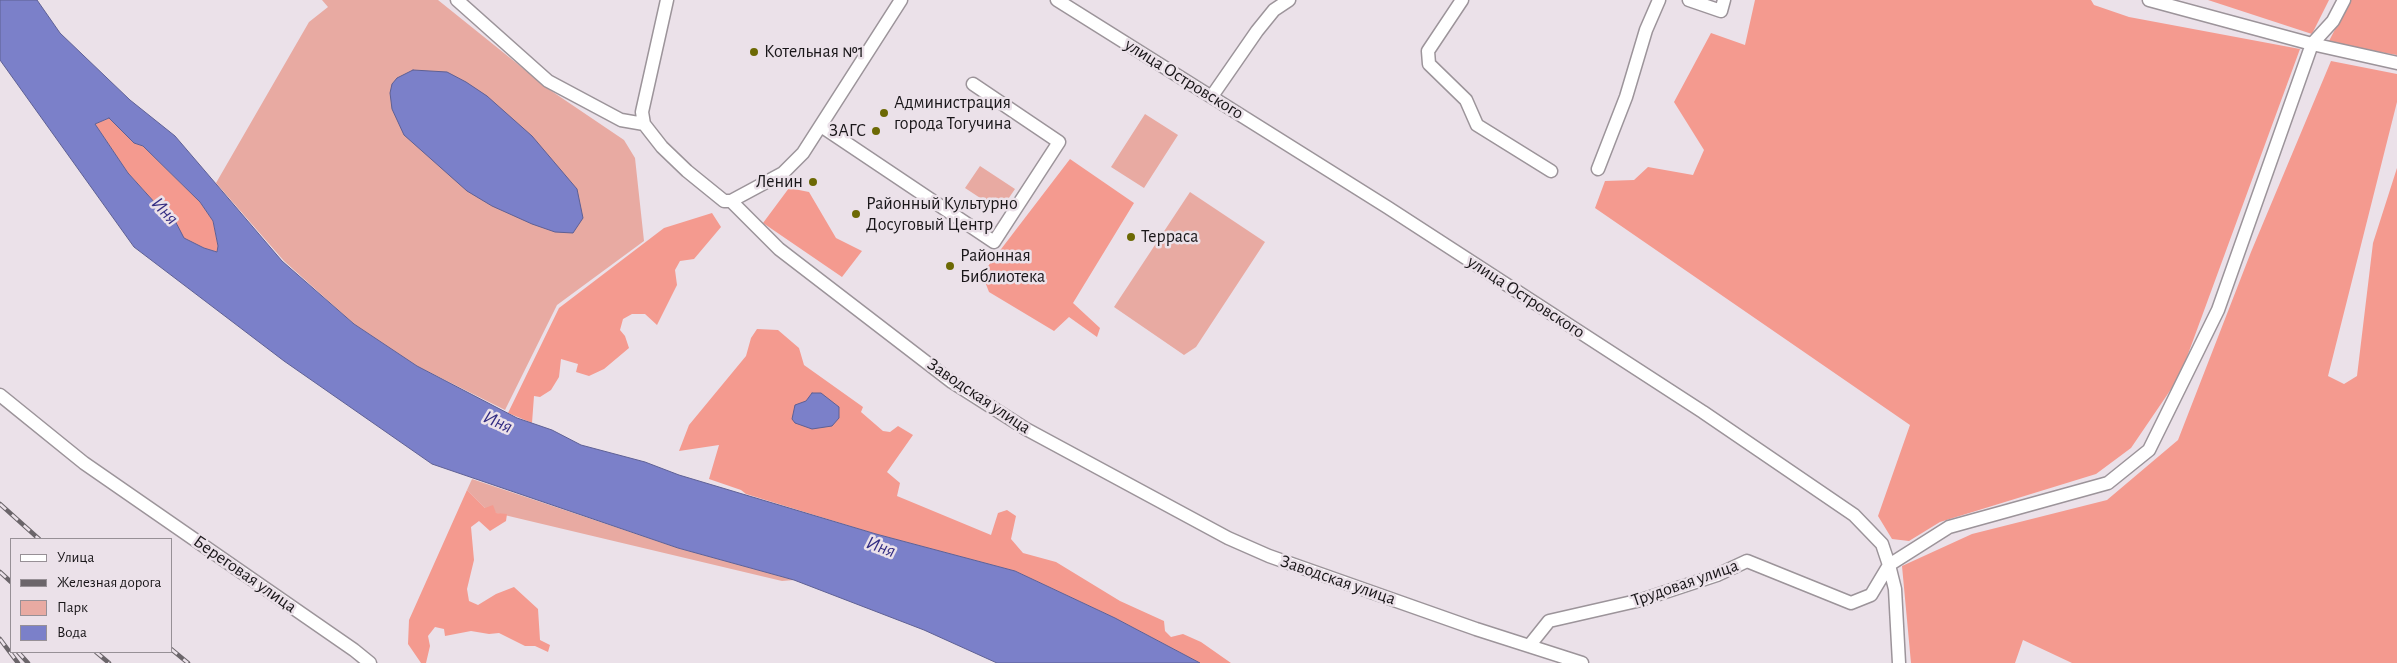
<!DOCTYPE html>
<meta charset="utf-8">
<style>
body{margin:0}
#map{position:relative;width:2397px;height:663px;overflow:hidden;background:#ebe1e9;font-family:"Alegreya Sans",sans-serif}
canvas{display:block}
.legend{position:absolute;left:10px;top:538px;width:162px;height:115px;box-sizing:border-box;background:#ebe1e9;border:1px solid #979096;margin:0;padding:6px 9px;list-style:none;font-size:15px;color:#191619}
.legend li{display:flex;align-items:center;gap:10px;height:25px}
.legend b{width:25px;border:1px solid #979096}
</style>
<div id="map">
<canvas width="2397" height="663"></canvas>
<ul class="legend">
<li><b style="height:6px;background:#fff"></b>Улица</li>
<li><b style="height:6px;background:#6b656a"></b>Железная дорога</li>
<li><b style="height:14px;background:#e8aaa2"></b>Парк</li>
<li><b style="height:14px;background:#7b80c9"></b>Вода</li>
</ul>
</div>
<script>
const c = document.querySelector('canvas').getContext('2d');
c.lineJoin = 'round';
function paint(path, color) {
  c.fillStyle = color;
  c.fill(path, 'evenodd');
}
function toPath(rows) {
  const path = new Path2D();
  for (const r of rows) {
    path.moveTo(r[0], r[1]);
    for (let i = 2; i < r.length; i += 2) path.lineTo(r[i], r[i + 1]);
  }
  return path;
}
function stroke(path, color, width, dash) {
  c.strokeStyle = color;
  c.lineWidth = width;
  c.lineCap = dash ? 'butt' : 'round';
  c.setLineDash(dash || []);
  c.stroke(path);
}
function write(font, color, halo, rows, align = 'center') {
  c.font = font + ' "Alegreya Sans",sans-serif';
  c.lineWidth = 5;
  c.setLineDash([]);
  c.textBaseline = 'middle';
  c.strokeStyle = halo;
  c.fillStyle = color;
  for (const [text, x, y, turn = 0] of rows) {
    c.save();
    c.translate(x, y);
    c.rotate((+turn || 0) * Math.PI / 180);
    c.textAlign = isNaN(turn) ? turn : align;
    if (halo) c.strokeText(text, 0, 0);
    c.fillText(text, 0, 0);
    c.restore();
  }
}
paint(toPath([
 [322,0,438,0,550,90,624,140,635,158,644,241,557,305,505,410,417,366,354,324,284,261,216,183,309,22,328,7],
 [1145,114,1178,135,1144,188,1111,167],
 [980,166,1015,189,1000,211,965,188],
 [1190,192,1265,242,1196,347,1184,355,1114,307],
 [472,479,678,548,794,580,782,581,496,513,485,508,467,490]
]), '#e8aaa2');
paint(toPath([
 [1755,0,2091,0,2094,5,2129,17,2300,49,2180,376,2131,448,2096,474,1940,522,1909,541,1892,539,1878,516,1910,425,1595,208,1605,181,1634,180,1648,167,1693,175,1704,150,1674,102,1711,33,1745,45],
 [2208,0,2329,0,2312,34],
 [2350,0,2397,0,2397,55,2328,43],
 [2331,61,2397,74,2397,102,2328,376,2344,384,2357,376,2373,243,2397,168,2397,663,2072,663,2023,640,2015,663,1911,663,1902,566,1972,534,2107,500,2178,440,2251,252],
 [109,118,134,143,143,146,200,202,213,221,218,246,217,252,204,248,183,238,172,213,156,204,128,173,95,124],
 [1070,159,1134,203,1073,303,1100,328,1097,337,1069,317,1054,331,989,292,982,274],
 [789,188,809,192,836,238,862,251,842,277,763,223],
 [712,213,721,227,694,259,680,261,675,270,677,285,657,325,645,314,632,314,623,319,620,330,625,336,629,348,604,369,589,376,576,372,578,364,561,359,559,377,551,390,540,397,534,396,532,423,508,413,559,308,664,228],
 [757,329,778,330,799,348,804,365,863,407,861,412,883,431,890,432,898,426,913,435,887,472,900,483,897,496,991,535,998,513,1007,510,1016,516,1011,539,1023,553,1056,562,1120,601,1164,621,1165,631,1171,637,1183,634,1201,642,1231,663,1200,663,1115,618,1015,571,876,534,746,494,741,490,709,479,719,445,679,451,689,425,746,356,751,338],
 [467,490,485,508,493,505,496,513,507,514,506,521,490,531,479,521,471,527,474,560,467,589,469,601,478,605,496,594,514,587,538,609,540,640,550,645,548,652,535,646,525,646,499,633,489,634,471,631,445,636,444,629,435,627,428,636,430,646,426,663,421,663,408,644,409,620]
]), '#f49a8f');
const water = toPath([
 [0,0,37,0,60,33,130,100,175,136,282,261,354,324,417,366,517,418,552,430,581,445,645,462,679,475,876,534,1015,571,1115,618,1200,663,997,663,924,630,794,580,678,548,432,464,284,361,134,247,0,60,0,0],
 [109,118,134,143,143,146,200,202,213,221,218,246,217,252,204,248,184,238,171,213,156,204,128,173,95,124,109,118],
 [413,70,447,72,466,82,487,96,532,136,577,189,583,218,573,233,555,232,532,224,492,206,467,191,404,135,392,109,390,93,392,84,397,78,413,70],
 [812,393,821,393,839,407,839,418,832,426,812,429,795,423,792,419,795,405,806,401,812,393]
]);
paint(water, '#7b80c9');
stroke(water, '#5e6094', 1);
const minor = toPath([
 [457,0,548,81,621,120,644,124,662,147,687,171,724,201,731,201,779,249,952,382,1026,429,1228,538,1269,556,1476,629,1582,663],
 [1057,0,1387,207,1703,412,1854,515,1882,544,1889,565,1895,589,1899,663],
 [1462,0,1428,51,1429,64,1466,100,1477,125,1551,171],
 [1689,0,1721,11,1724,0],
 [2149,0,2312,44,2397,63],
 [1212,96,1257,31,1274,10,1289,0],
 [644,124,642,112,667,0],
 [821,126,994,242,1059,142,973,84],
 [1598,169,1626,97,1646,30,1659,0],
 [731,201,783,173,803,153,901,0],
 [0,395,84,463,354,650,370,663],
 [1529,646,1549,621,1641,600,1717,575,1747,561,1851,603,1871,595,1889,565,1949,527,2108,483,2149,450,2218,310,2312,44,2333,21,2344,0]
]);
stroke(minor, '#9c949a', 15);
stroke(minor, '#fff', 12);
const rail = toPath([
 [0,504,39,539],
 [0,572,11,582],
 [0,639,18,663],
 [171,649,188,663],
 [18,652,28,663],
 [96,652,109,663]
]);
stroke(rail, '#6b656a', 4.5);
stroke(rail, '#ebe1e9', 2.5, [8]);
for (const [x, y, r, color] of [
 [754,52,5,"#6c6904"],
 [884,113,5,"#6c6904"],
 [876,131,5,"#6c6904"],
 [813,182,5,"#6c6904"],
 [856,214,5,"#6c6904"],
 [1131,237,5,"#6c6904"],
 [950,266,5,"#6c6904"]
]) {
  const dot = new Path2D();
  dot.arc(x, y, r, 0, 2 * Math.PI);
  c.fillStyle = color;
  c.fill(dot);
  stroke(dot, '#ebe1e9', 2);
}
write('18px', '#191619', '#ebe1e9', [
 ["Котельная №1",764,52],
 ["Администрация",894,103],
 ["города Тогучина",894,124],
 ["ЗАГС",866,131,"right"],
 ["Ленин",803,182,"right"],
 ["Районный Культурно",866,204],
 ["Досуговый Центр",866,225],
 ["Терраса",1141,237],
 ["Районная",960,256],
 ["Библиотека",960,277]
], 'left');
write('18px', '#191619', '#ebe1e9', [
 ["улица Островского",1184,79,32],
 ["улица Островского",1526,297,33],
 ["Заводская улица",979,396,34],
 ["Береговая улица",245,574,35],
 ["Заводская улица",1338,580,19],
 ["Трудовая улица",1685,583,-19]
]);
write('italic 19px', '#322c82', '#ebe1e9', [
 ["Иня",165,211,47],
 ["Иня",498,422,24],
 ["Иня",881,547,20]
]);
</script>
